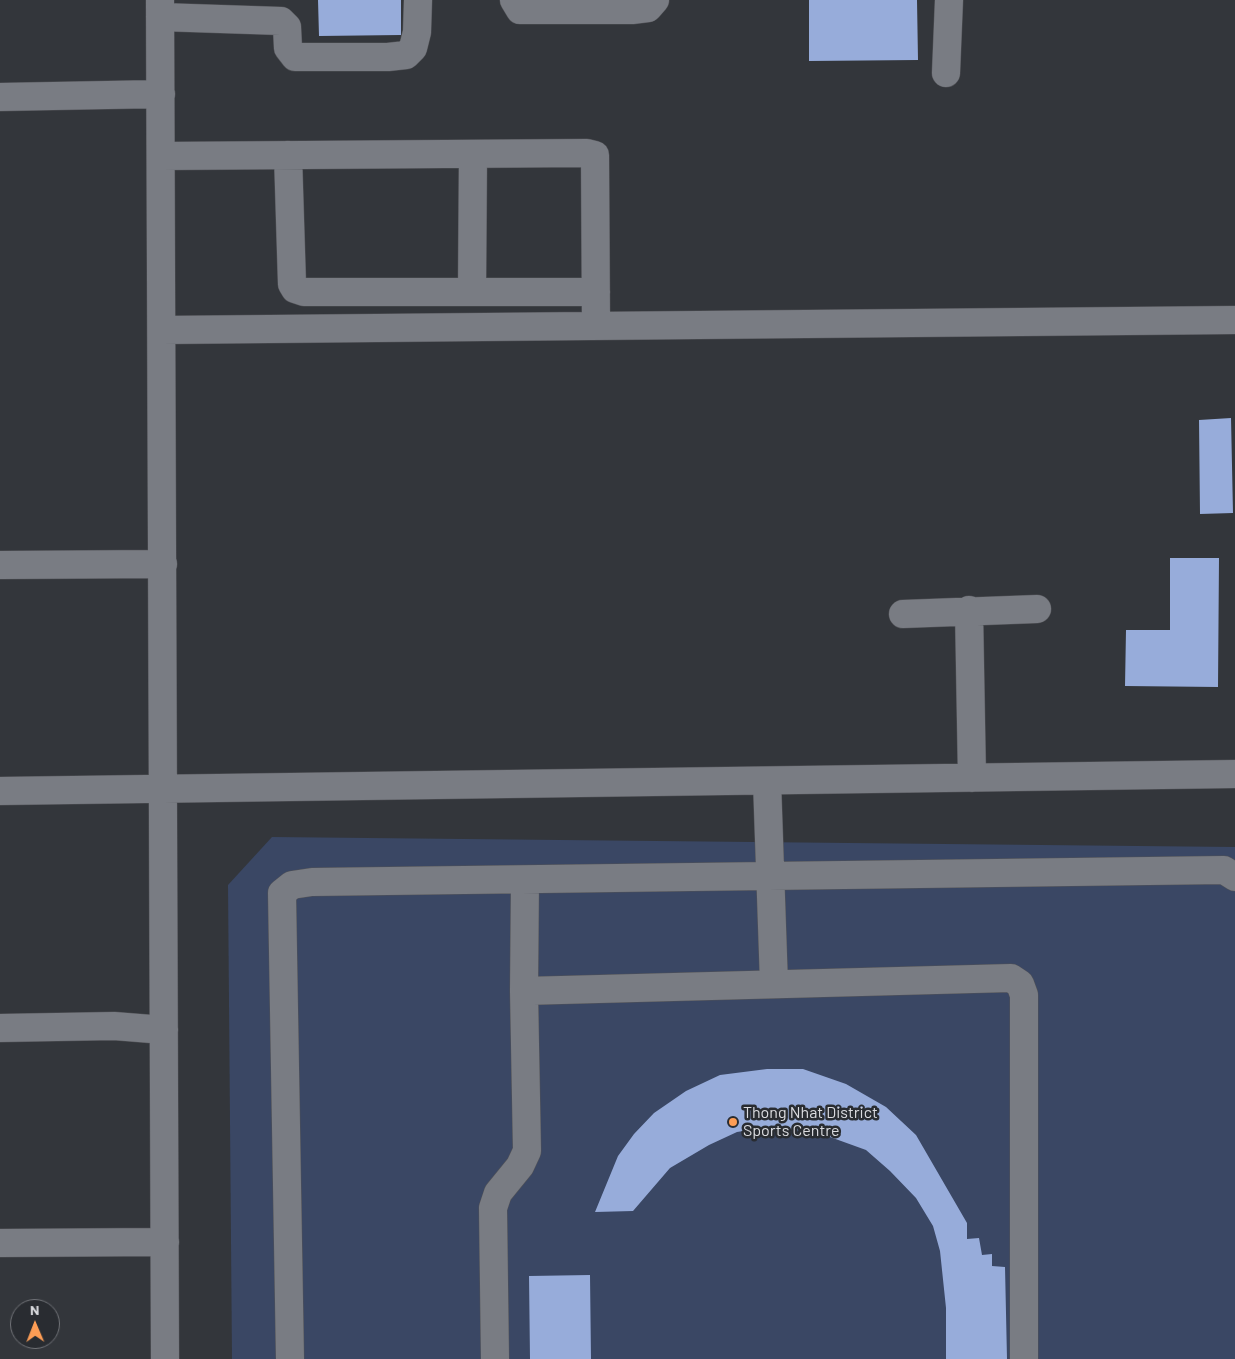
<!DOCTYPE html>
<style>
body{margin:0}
#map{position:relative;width:1235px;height:1359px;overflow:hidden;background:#33363b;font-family:Barlow,sans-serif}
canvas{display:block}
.north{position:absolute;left:10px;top:1299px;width:50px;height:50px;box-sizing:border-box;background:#292c31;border:1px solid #707277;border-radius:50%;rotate:359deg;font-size:14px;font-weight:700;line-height:20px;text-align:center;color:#dbdce0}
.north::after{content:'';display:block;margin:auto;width:18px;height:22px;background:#fd9d55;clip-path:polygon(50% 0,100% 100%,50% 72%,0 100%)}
</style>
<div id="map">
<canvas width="1235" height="1359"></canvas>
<div class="north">N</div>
</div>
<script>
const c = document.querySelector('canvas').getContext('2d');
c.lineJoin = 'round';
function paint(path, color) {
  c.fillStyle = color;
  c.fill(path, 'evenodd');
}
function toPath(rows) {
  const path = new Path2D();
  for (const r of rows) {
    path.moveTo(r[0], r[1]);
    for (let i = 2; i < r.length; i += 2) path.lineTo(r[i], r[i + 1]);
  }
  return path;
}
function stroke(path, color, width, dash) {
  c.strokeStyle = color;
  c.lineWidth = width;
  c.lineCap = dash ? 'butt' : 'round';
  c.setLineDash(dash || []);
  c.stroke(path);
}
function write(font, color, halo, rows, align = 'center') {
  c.font = font + ' Barlow,sans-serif';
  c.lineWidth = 5;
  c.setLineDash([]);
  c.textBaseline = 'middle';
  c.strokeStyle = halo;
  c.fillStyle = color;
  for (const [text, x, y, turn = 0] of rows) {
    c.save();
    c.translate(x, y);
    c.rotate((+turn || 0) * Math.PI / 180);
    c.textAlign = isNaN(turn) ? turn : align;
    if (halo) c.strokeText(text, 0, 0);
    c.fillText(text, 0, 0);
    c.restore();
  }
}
paint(toPath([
 [272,837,1235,847,1235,1359,232,1359,228,885]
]), '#3a4764');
paint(toPath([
 [318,0,401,0,401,35,319,36],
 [809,0,917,0,918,60,809,61],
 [1231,418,1233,513,1200,514,1199,420],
 [1170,558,1219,558,1218,687,1125,686,1126,630,1170,630],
 [767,1069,803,1069,846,1084,886,1107,916,1135,967,1223,967,1239,979,1238,982,1255,992,1254,992,1266,1005,1267,1007,1359,946,1359,946,1308,940,1251,933,1226,916,1198,890,1171,866,1150,830,1137,796,1130,762,1128,737,1132,709,1145,670,1168,633,1211,595,1212,618,1156,634,1134,654,1113,686,1091,720,1075],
 [590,1275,591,1359,530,1359,529,1276]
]), '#97acda');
const minor = toPath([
 [160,0,165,1359],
 [514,0,520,10,632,10,648,8,655,0],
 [160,17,281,21,287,27,288,48,295,57,388,57,406,55,413,48,417,32,418,0],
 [946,73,949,0],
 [0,97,161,94],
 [288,155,292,284,295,289,304,292,596,292],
 [161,156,587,153,595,155,596,326],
 [472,292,473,154],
 [162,330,1235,320],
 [0,565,163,564],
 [969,610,972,778],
 [903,614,1037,609],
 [767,781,774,984],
 [0,791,1235,774],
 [524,991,1011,978,1020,984,1024,995,1024,1359],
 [0,1028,114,1026,164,1030],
 [0,1243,165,1242],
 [290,1359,282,893,292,885,312,882,1224,870,1235,877],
 [495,1359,493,1208,498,1193,520,1166,527,1151,524,991,525,880]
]);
stroke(minor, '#515257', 29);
stroke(minor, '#797c83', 28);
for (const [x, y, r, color] of [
 [733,1122,5,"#fd9d55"]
]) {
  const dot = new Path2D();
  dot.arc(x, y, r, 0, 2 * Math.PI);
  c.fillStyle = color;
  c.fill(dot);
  stroke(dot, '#292c31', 2);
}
write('16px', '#dbdce0', '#292c31', [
 ["Thong Nhat District",743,1113],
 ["Sports Centre",743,1131]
], 'left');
</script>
